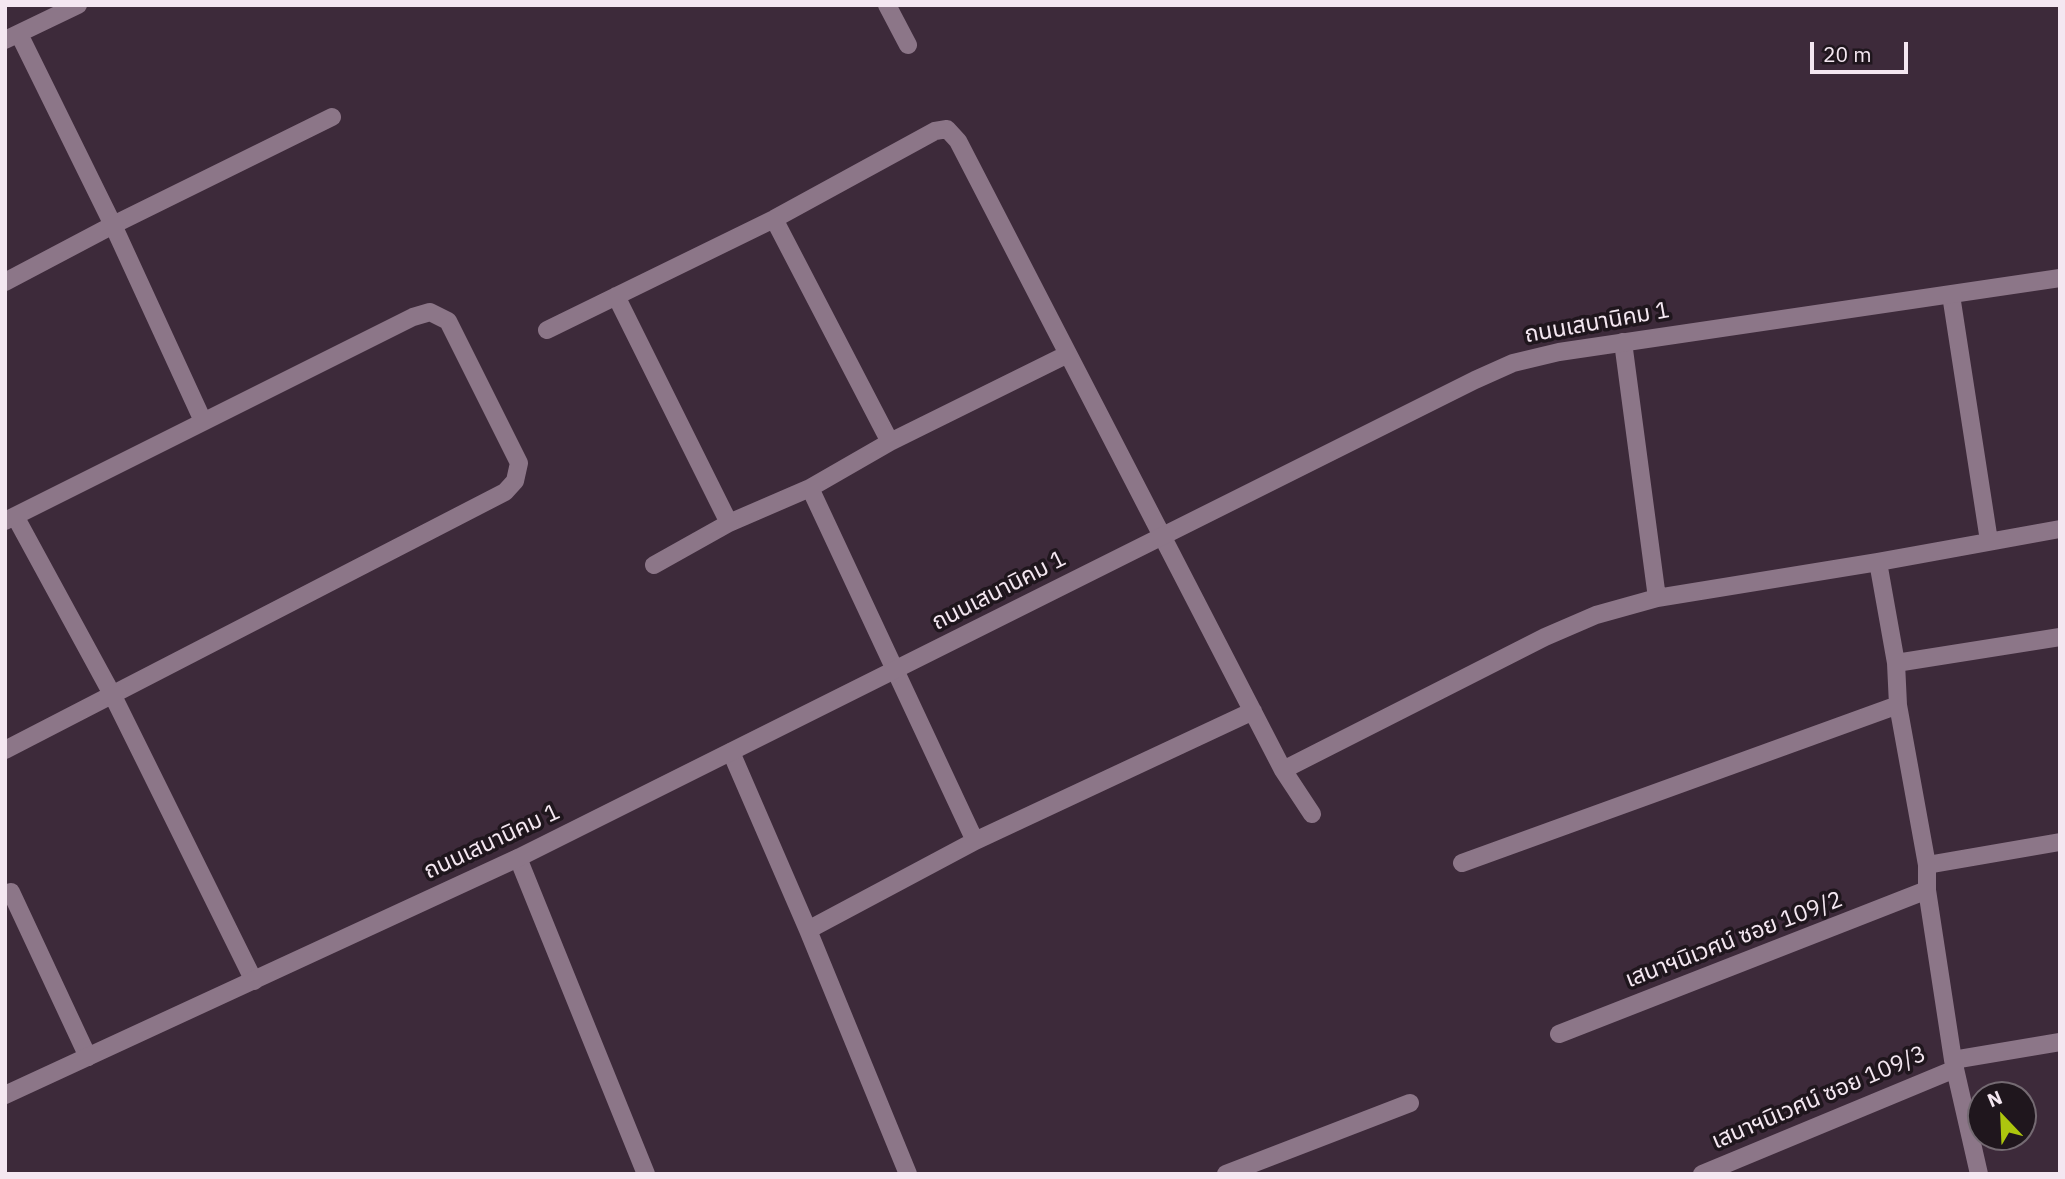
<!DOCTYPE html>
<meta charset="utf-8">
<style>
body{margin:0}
#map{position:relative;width:2065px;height:1179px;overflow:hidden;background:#3d2a3a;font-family:"IBM Plex Sans",sans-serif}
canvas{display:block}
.frame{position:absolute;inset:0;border:7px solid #f4e7f1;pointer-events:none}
.north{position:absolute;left:1967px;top:1081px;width:70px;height:70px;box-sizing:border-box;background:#1f161d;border:2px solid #746a72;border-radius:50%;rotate:337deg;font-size:19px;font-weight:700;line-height:28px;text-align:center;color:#f4e7f1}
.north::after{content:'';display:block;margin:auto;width:24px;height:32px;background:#adc60e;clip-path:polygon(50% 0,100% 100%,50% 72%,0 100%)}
.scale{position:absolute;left:1810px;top:42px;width:98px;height:32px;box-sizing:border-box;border:4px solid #f4e7f1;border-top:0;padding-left:9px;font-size:21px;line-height:24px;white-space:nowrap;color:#f4e7f1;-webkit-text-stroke:5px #1f161d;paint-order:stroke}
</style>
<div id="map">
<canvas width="2065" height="1179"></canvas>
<div class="frame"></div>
<div class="north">N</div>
<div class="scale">20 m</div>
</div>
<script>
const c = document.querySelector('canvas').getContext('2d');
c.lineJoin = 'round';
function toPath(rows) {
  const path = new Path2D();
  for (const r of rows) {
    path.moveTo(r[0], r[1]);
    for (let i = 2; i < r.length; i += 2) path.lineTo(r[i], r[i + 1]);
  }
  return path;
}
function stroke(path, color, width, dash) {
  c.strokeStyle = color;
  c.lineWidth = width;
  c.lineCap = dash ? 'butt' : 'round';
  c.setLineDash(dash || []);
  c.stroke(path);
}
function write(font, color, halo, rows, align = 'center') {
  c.font = font + ' "IBM Plex Sans","Noto Sans Thai",sans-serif';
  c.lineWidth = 7;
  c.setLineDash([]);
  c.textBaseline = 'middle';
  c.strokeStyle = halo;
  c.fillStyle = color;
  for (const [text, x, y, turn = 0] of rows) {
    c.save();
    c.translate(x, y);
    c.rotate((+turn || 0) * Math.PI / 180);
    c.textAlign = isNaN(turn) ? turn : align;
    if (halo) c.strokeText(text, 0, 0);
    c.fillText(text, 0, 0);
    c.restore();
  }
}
stroke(toPath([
 [887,5,908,45],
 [19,34,113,225,203,421],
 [5,40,78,5],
 [774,219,890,442],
 [5,282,113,225,332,117],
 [1951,295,1989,541],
 [616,296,729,523],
 [547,330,774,219,935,131,947,129,958,141,1283,770,1312,814],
 [1623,342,1657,598],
 [810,488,975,841],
 [15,516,113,696,254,981],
 [5,521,413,317,430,312,448,321,519,463,515,481,505,492,5,750],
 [1878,562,1896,663,1898,705,1927,865,1927,890,1953,1060,1979,1174],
 [654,565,729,523,810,488,890,442,1068,354],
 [1896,663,2060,637],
 [731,752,808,930,908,1174],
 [1283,770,1545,637,1596,615,1657,598,1878,562,2060,529],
 [518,858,646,1174],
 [1462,863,1898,705],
 [1927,865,2060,842],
 [11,892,88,1057],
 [808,930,975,841,1253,711],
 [1559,1034,1927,890],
 [1953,1060,2060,1042],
 [1226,1174,1410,1103],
 [1702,1174,1955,1069]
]), '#8c7688', 18);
stroke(toPath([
 [5,1095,518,858,1475,380,1513,363,1559,352,2060,278]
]), '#8c7688', 18);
write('23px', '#f4e7f1', '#1f161d', [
 ["ถนนเสนานิคม 1",1597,323,-10],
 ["ถนนเสนานิคม 1",999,591,-27],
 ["ถนนเสนานิคม 1",492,842,-25],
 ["เสนาฯนิเวศน์ ซอย 109/2",1734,940,-21],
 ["เสนาฯนิเวศน์ ซอย 109/3",1819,1098,-23]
]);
</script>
